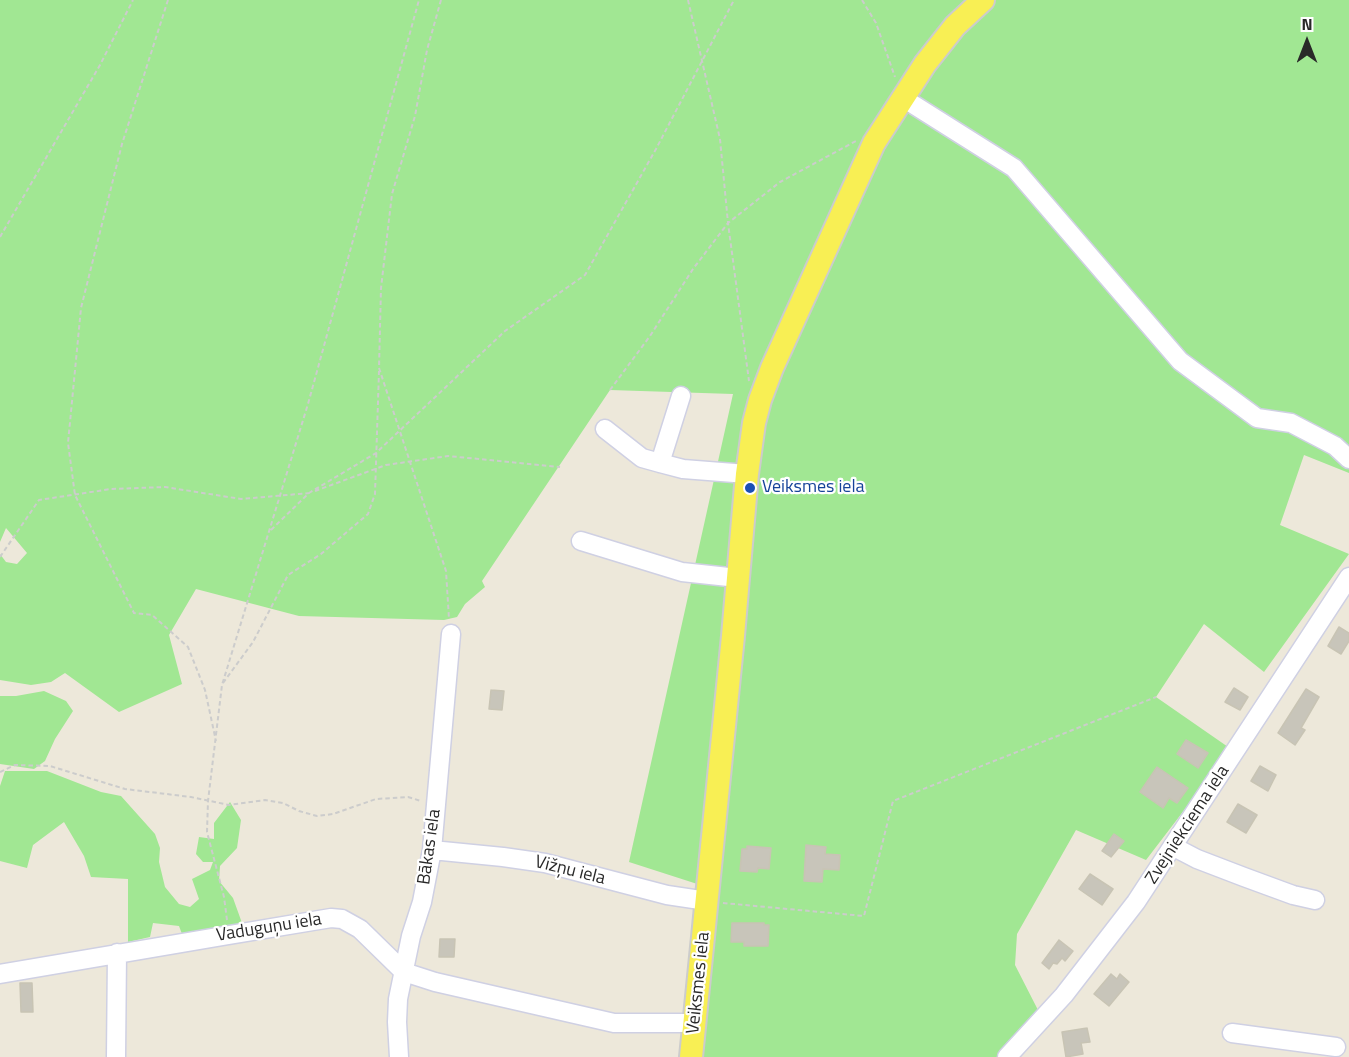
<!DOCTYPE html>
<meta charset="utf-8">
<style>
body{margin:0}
#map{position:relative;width:1349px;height:1057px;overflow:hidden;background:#ede8da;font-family:"Titillium Web",sans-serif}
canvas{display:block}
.north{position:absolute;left:1277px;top:12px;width:60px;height:60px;-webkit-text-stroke:4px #fff;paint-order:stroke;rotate:0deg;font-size:16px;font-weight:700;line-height:24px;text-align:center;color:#292929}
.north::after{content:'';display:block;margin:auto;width:21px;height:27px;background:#292929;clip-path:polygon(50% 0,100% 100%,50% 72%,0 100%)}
</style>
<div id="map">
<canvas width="1349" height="1057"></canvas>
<div class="north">N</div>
</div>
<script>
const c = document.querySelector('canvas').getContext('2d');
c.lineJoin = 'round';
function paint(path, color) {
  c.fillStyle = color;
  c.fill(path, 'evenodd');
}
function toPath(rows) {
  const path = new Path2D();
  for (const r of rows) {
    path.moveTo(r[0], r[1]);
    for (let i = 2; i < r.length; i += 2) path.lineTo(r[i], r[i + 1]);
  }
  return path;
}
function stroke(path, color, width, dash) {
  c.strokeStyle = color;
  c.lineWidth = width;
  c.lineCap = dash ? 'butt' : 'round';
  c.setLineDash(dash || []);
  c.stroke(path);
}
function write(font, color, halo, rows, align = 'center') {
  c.font = font + ' "Titillium Web",sans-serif';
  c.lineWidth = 4.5;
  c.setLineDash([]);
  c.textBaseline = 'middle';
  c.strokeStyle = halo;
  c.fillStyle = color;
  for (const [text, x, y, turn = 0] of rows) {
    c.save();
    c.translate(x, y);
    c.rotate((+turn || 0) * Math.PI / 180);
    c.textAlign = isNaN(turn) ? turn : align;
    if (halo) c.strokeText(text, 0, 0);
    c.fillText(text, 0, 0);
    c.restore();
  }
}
paint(toPath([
 [0,0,1349,0,1349,473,1304,455,1280,525,1349,554,1264,672,1204,624,1156,697,1231,749,1146,860,1076,830,1017,934,1015,965,1039,1012,1014,1057,702,1057,719,891,629,862,733,394,610,390,482,581,485,587,465,604,457,617,444,620,299,616,196,589,169,635,182,684,119,712,65,673,51,682,31,685,0,680,0,554,6,562,17,564,27,553,6,528,0,542],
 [44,691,66,701,73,711,55,739,45,761,34,769,0,764,0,696,16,696],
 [5,771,47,771,101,792,121,796,155,834,160,848,159,862,165,887,179,904,190,907,199,899,192,879,210,870,213,862,203,862,196,854,199,837,214,839,214,823,230,802,241,820,237,848,220,866,219,881,233,898,242,923,182,934,179,926,153,923,150,937,128,942,128,879,91,877,84,856,64,822,33,845,27,868,0,861,0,786]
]), '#a1e793');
const building = toPath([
 [1339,627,1349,633,1349,641,1341,654,1328,646,1339,627],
 [1234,688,1248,697,1240,710,1225,702,1234,688],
 [1306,689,1319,697,1301,728,1305,730,1295,745,1278,733,1306,689],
 [491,690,504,691,502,710,489,709,491,690],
 [1186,740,1208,753,1198,768,1177,754,1186,740],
 [1260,766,1276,775,1268,791,1251,781,1260,766],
 [1157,767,1188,788,1177,803,1169,798,1163,808,1140,792,1157,767],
 [1238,804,1257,815,1246,833,1227,822,1238,804],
 [1114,834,1124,841,1111,857,1102,851,1114,834],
 [806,845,826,847,825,854,840,855,839,870,823,869,822,882,804,881,806,845],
 [747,846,771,848,769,869,758,868,757,872,740,871,742,849,747,849,747,846],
 [1090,874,1113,889,1102,905,1079,889,1090,874],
 [732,923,764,923,764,925,769,925,768,946,744,946,744,942,731,942,732,923],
 [440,939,455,939,454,957,439,957,440,939],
 [1059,940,1073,951,1065,961,1062,958,1057,964,1053,963,1049,969,1042,963,1059,940],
 [1111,974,1117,979,1120,974,1129,982,1109,1006,1094,994,1111,974],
 [20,983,32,983,33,1012,21,1012,20,983],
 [1087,1028,1090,1042,1081,1043,1083,1054,1066,1057,1062,1032,1087,1028]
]);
paint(building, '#c8c5ba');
stroke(building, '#c8c4b4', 1.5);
const minor = toPath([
 [903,98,1014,168,1180,361,1257,418,1291,423,1335,446,1349,459],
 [605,429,642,458,660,463,683,469,747,474],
 [660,463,681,396],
 [581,541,682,572,738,578],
 [1174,847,1197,859,1244,877,1293,895,1315,900],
 [432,850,503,857,545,863,667,895,707,901],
 [0,974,229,935,331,918,342,919,360,929,404,972,435,982,614,1023,695,1023],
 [1232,1033,1336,1047],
 [116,1057,117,953],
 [399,1057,397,1022,398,999,411,936,422,902,432,850,451,634],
 [1007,1057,1064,995,1136,902,1349,577]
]);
const major = toPath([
 [691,1057,733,636,747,474,754,423,760,400,772,368,874,143,925,64,955,26,983,0]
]);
stroke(minor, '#cfd0e3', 21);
stroke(major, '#ccc', 26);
stroke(toPath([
 [168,0,122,144,81,308,68,443,75,495,134,613,152,615,188,647,205,690,216,741],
 [441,0,427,50,415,116,392,194,381,288,379,368,446,571,449,619],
 [688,0,720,139,728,223,749,381],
 [862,0,876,23,895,77],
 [0,237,100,65,133,0],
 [610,390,650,336,693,269,728,223,780,182,856,141],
 [315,491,386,465,448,456,560,467],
 [271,530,309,493,376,453,505,331,585,275,656,149,734,0],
 [0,557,39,500,111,489,165,487,241,499,310,493],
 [223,683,253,642,288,575,321,554,368,514,375,494,379,371],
 [0,772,15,765,50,766,125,789,191,797,229,805,265,800,283,803,299,811,317,816,333,814,376,799,408,797,421,801],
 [723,903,864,916,893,801,1156,697],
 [227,920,224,897,207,832,208,801,222,685,308,404,419,0]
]), '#ccc', 2, [4.5, 3]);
stroke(minor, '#fff', 18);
stroke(major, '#f8ef54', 22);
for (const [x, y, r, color] of [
 [750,488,6,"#1a4fb4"]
]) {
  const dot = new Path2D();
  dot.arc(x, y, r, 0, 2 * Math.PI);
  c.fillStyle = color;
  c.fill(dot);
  stroke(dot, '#fff', 2);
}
write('18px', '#164399', '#fff', [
 ["Veiksmes iela",762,488]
], 'left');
write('18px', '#292929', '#fff', [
 ["Zvejniekciema iela",1188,825,-57],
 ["Bākas iela",430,847,-82],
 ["Vižņu iela",570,871,14],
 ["Vaduguņu iela",269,928,-9],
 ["Veiksmes iela",699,983,-84]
]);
</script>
